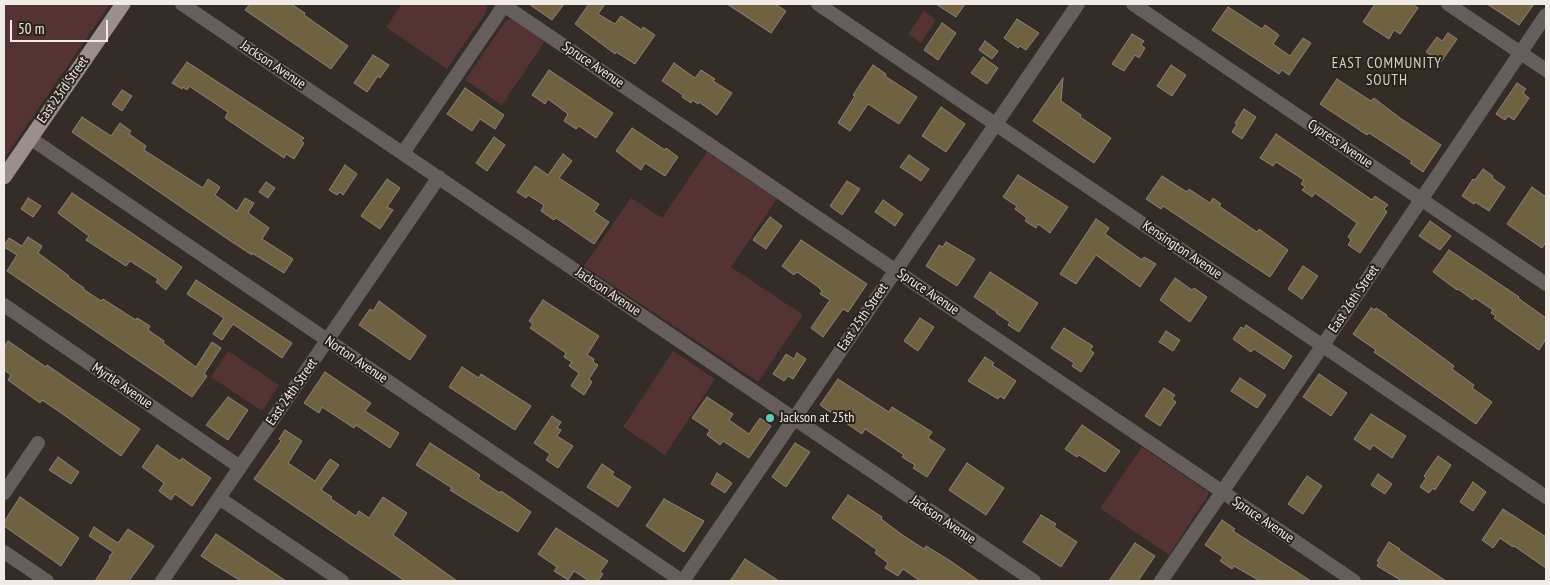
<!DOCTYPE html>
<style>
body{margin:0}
#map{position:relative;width:1550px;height:585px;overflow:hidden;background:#342c26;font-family:"PT Sans Narrow",sans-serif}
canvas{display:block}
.frame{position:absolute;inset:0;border:5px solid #f0ebe6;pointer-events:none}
.scale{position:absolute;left:10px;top:20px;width:98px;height:22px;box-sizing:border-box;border:2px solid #f0ebe6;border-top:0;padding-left:6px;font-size:15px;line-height:18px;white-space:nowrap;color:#f0ebe6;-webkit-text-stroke:4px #2a231c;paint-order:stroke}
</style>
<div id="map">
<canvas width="1550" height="585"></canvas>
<div class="frame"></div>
<div class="scale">50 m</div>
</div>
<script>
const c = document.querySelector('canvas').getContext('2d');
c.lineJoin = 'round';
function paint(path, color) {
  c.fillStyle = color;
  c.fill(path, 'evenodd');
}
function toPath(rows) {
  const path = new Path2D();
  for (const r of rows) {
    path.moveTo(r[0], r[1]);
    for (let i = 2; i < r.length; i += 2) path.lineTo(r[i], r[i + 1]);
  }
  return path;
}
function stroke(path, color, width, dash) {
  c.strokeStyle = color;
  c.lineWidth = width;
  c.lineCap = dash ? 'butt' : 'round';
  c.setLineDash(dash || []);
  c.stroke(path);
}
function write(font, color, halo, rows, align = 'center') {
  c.font = font + ' "PT Sans Narrow",sans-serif';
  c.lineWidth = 4;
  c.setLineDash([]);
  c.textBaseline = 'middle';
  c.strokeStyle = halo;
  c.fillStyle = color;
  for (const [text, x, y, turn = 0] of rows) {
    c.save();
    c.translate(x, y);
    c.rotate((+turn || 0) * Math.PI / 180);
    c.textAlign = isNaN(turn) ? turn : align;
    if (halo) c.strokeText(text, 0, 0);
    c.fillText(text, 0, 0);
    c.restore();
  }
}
paint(toPath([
 [4,4,110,4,4,159],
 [402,4,486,4,487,11,447,69,386,27],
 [924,11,936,20,921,43,908,34],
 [509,19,514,20,545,41,502,105,465,80,505,22],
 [707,152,777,199,731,267,803,315,758,382,584,266,631,198,662,218],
 [228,351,279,385,262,411,211,377],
 [673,351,715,379,665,455,623,427],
 [1142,447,1207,491,1209,494,1169,555,1100,508]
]), '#543335');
const building = toPath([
 [250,4,291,4,305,13,304,15,348,46,331,69,245,10,250,4],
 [529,4,564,4,552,20,529,4],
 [589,4,605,4,598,14,615,24,621,16,642,30,643,27,655,35,635,64,616,52,615,54,575,24,589,4],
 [727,4,775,4,786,11,771,33,727,4],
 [936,4,965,4,956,17,936,4],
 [1375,4,1412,4,1418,8,1400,34,1394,30,1389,39,1363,22,1375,4],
 [1487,4,1534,4,1519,25,1487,4],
 [1228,7,1262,29,1265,25,1279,35,1273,44,1290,56,1303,38,1311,43,1289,75,1282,70,1279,74,1212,30,1228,7],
 [1017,19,1039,33,1026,50,1020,46,1018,48,1004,38,1017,19],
 [942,23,956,33,938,60,924,50,942,23],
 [1448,33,1457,39,1441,62,1426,52,1437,37,1442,41,1448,33],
 [1132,34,1144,41,1141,45,1145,48,1139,58,1135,55,1124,71,1112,64,1132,34],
 [985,41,998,51,992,59,979,50,985,41],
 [373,55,389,65,380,78,378,76,367,92,354,83,373,55],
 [983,57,998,68,987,84,971,73,983,57],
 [187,62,304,138,301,141,304,143,294,159,286,154,284,158,225,118,228,112,189,86,187,90,183,87,182,89,172,83,187,62],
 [674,63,695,78,701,70,715,79,713,81,732,93,717,115,699,102,698,104,692,100,691,103,682,97,683,95,662,81,674,63],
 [873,65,886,74,885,76,917,97,899,124,868,104,850,131,838,123,855,96,853,95,873,65],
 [1171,65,1186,75,1172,96,1157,86,1171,65],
 [549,70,613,113,596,138,579,126,576,129,564,121,568,114,548,99,545,104,532,95,549,70],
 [1063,78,1061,101,1081,115,1080,117,1111,138,1094,163,1033,121,1063,78],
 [1337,79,1371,101,1374,98,1400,118,1441,145,1423,172,1410,163,1412,161,1383,142,1369,133,1367,135,1320,104,1337,79],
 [1517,83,1526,89,1523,93,1529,98,1514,120,1508,116,1505,120,1496,114,1517,83],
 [465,88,504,115,495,129,480,119,472,131,447,114,465,88],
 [122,90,132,96,122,111,112,104,122,90],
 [941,107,965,124,946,152,922,136,941,107],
 [1244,109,1256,117,1242,139,1232,132,1237,124,1235,123,1244,109],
 [82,117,111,136,120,123,131,131,129,134,146,146,144,150,203,188,208,179,220,187,215,195,237,211,245,198,254,203,248,213,269,228,262,239,293,259,284,273,252,253,252,255,232,242,72,132,82,117],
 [632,128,665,150,666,148,678,157,665,176,645,163,641,170,616,151,632,128],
 [1276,134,1372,200,1375,196,1388,205,1384,209,1387,212,1360,253,1348,245,1351,240,1348,237,1357,223,1315,193,1312,197,1302,190,1305,187,1301,184,1304,180,1276,162,1273,166,1260,158,1276,134],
 [494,137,505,145,487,171,476,163,494,137],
 [563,154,572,161,559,178,599,204,594,212,609,222,594,244,556,218,554,220,541,211,544,205,528,195,526,198,517,192,535,166,548,175,563,154],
 [909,155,929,169,921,181,900,167,909,155],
 [345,165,357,174,343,195,340,192,337,195,329,190,345,165],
 [1483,169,1493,176,1492,178,1505,187,1489,211,1475,202,1474,204,1462,196,1473,179,1475,180,1483,169],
 [1018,175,1068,207,1050,233,1038,224,1036,228,1025,221,1027,218,1015,209,1017,206,1003,197,1018,175],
 [1162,176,1187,192,1189,189,1210,203,1213,198,1221,204,1219,206,1257,232,1259,229,1288,250,1270,277,1163,206,1161,209,1146,199,1162,176],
 [387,179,400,188,387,207,393,210,380,229,361,216,387,179],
 [847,181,860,189,842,215,830,206,847,181],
 [266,182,275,188,268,198,259,192,266,182],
 [1532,187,1546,197,1546,242,1542,248,1507,224,1532,187],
 [72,193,182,267,166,290,156,282,158,279,130,261,126,266,86,240,89,236,58,213,72,193],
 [28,198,41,206,33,217,21,209,28,198],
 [883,200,903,214,895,226,875,212,883,200],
 [770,217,782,226,766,249,753,240,770,217],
 [1096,219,1109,228,1105,234,1142,260,1144,257,1156,264,1140,287,1096,255,1076,284,1060,274,1096,219],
 [1430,221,1451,236,1440,250,1419,236,1430,221],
 [28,237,42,246,38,253,69,276,68,277,84,288,83,289,101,301,103,299,136,320,137,318,150,326,148,330,164,341,163,343,196,367,212,342,221,348,204,374,207,376,192,397,7,271,17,255,4,247,4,245,9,238,22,246,28,237],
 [801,240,867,284,848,312,843,309,823,337,811,328,830,300,820,294,822,291,817,286,797,272,794,275,782,266,801,240],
 [946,242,975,259,957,286,926,266,939,245,943,247,946,242],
 [1449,250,1519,297,1518,298,1546,318,1546,339,1539,350,1494,318,1496,316,1491,313,1493,310,1475,298,1473,300,1458,289,1457,290,1433,272,1449,250],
 [1303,266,1318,276,1302,299,1288,289,1303,266],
 [990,272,1038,303,1019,332,1008,325,1010,322,996,313,997,312,974,297,990,272],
 [1175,278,1192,290,1194,288,1207,297,1190,322,1160,300,1175,278],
 [196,280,292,343,282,358,233,324,222,340,213,334,224,318,187,294,196,280],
 [543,300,599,336,587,355,594,359,593,362,598,365,589,379,592,382,584,395,571,386,579,373,569,366,572,362,564,357,566,353,530,328,533,324,529,321,543,300],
 [379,301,426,336,410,360,359,325,370,309,373,311,379,301],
 [1371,308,1375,310,1376,308,1387,315,1386,316,1442,357,1454,366,1452,369,1474,385,1472,388,1492,402,1476,424,1387,361,1374,352,1376,350,1353,334,1371,308],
 [920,318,934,327,918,351,904,341,920,318],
 [1246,325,1292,356,1284,369,1254,349,1251,352,1233,339,1241,327,1244,329,1246,325],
 [1064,328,1093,346,1090,350,1094,353,1081,372,1072,366,1074,363,1051,348,1064,328],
 [1166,331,1180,340,1173,351,1159,342,1166,331],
 [8,341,46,367,47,365,140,429,121,456,57,410,42,400,40,403,8,380,11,375,4,370,4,347,8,341],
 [797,353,806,359,793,379,788,376,784,381,773,374,786,354,794,359,797,353],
 [985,357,994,363,992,365,1016,381,1004,399,1000,396,998,399,968,381,985,357],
 [462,367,479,378,481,374,531,406,515,430,449,387,462,367],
 [325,372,371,403,365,411,399,433,390,448,356,425,354,428,322,407,319,413,304,403,325,372],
 [1319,374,1347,393,1331,416,1303,397,1319,374],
 [1240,378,1266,395,1257,408,1231,391,1240,378],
 [838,379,889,412,892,407,932,432,928,438,945,449,927,477,913,468,915,465,902,457,904,455,865,429,862,434,820,405,838,379],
 [1164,388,1175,395,1172,399,1176,402,1160,426,1145,416,1164,388],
 [228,397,248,410,228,440,206,425,228,397],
 [707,397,733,414,729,420,749,434,760,418,771,426,749,458,723,441,720,445,707,435,710,430,692,418,707,397],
 [1371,414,1406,436,1392,458,1373,445,1370,450,1354,439,1371,414],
 [552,416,561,422,557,428,561,430,557,436,573,446,558,468,546,460,550,454,534,443,552,416],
 [1082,425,1120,451,1105,472,1079,455,1077,457,1065,449,1082,425],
 [285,430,302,441,288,463,315,481,330,459,339,465,321,490,332,497,331,499,356,516,359,511,369,518,383,497,407,513,393,535,457,581,405,581,254,479,281,441,279,439,285,430],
 [430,443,480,475,478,479,500,493,501,491,531,512,518,532,450,490,452,488,416,465,430,443],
 [795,443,810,452,786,487,772,477,795,443],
 [157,445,180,461,182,458,211,478,192,506,175,494,171,500,159,491,164,483,142,467,157,445],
 [1438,456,1451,465,1435,490,1433,488,1429,493,1420,487,1426,478,1424,476,1438,456],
 [58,457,79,472,71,484,49,470,58,457],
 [967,463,1004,488,986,515,949,490,967,463],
 [602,464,614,472,612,475,631,487,618,507,587,487,602,464],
 [717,473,732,483,725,493,711,484,717,473],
 [1378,474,1392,484,1385,494,1371,485,1378,474],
 [1307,476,1322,486,1303,514,1288,504,1307,476],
 [1473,482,1486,492,1473,511,1460,502,1473,482],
 [848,495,882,517,881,519,901,534,924,549,926,546,949,560,979,581,920,581,903,569,898,576,885,568,888,563,875,553,877,550,832,518,848,495],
 [20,497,79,538,61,566,4,526,4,522,20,497],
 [664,499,704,521,684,552,646,526,664,499],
 [1503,509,1546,537,1546,568,1514,546,1513,547,1500,538,1493,548,1482,540,1503,509],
 [1041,515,1056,524,1054,527,1077,542,1061,567,1023,542,1041,515],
 [1222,520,1235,529,1233,531,1311,581,1260,581,1234,566,1232,569,1220,561,1223,557,1205,545,1222,520],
 [94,527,118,543,128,529,154,546,129,581,95,581,110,558,109,557,113,552,89,536,94,527],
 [556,528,608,561,600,572,603,574,598,581,589,581,574,571,568,580,554,571,557,567,538,554,556,528],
 [216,534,234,546,286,581,241,581,215,565,201,556,216,534],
 [1389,542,1400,549,1399,550,1446,581,1402,581,1377,566,1379,562,1377,561,1389,542],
 [1135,543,1155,556,1138,581,1109,581,1135,543],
 [745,559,779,581,730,581,745,559]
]);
paint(building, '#6f6142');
stroke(building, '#8a857b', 1);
stroke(toPath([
 [182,4,1034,581],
 [502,4,1354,581],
 [818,4,1546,497],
 [1133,4,1546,284],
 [1448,4,1546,70],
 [30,138,682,581],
 [403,153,505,4],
 [4,305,240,467],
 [4,493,38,443],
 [219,498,342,581],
 [4,552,47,581],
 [162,581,439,177],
 [683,581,1078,4],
 [1161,581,1323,345,1546,15]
]), '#645f5d', 14);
stroke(toPath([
 [4,177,123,4]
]), '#9a8f8c', 15);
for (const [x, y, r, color] of [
 [770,418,5,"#5acebd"]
]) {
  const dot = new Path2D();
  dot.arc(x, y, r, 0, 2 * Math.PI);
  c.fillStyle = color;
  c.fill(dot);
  stroke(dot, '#2a231c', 2);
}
write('14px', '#f0ebe6', '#2a231c', [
 ["Jackson Avenue",273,65,34],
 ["Spruce Avenue",593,65,34],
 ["East 23rd Street",63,90,-55],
 ["Cypress Avenue",1340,144,34],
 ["Kensington Avenue",1182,250,34],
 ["Jackson Avenue",608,292,34],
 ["Spruce Avenue",928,292,34],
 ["East 26th Street",1354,299,-56],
 ["East 25th Street",863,317,-56],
 ["Norton Avenue",356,360,34],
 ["Myrtle Avenue",122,386,34],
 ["East 24th Street",292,392,-55],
 ["Jackson Avenue",943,520,34],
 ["Spruce Avenue",1263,520,34]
]);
write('14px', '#f0ebe6', '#2a231c', [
 ["Jackson at 25th",780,418]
], 'left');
c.letterSpacing = '1px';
write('15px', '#dad0c7', '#2a231c', [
 ["EAST COMMUNITY",1387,64],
 ["SOUTH",1387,81]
]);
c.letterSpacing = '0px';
</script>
